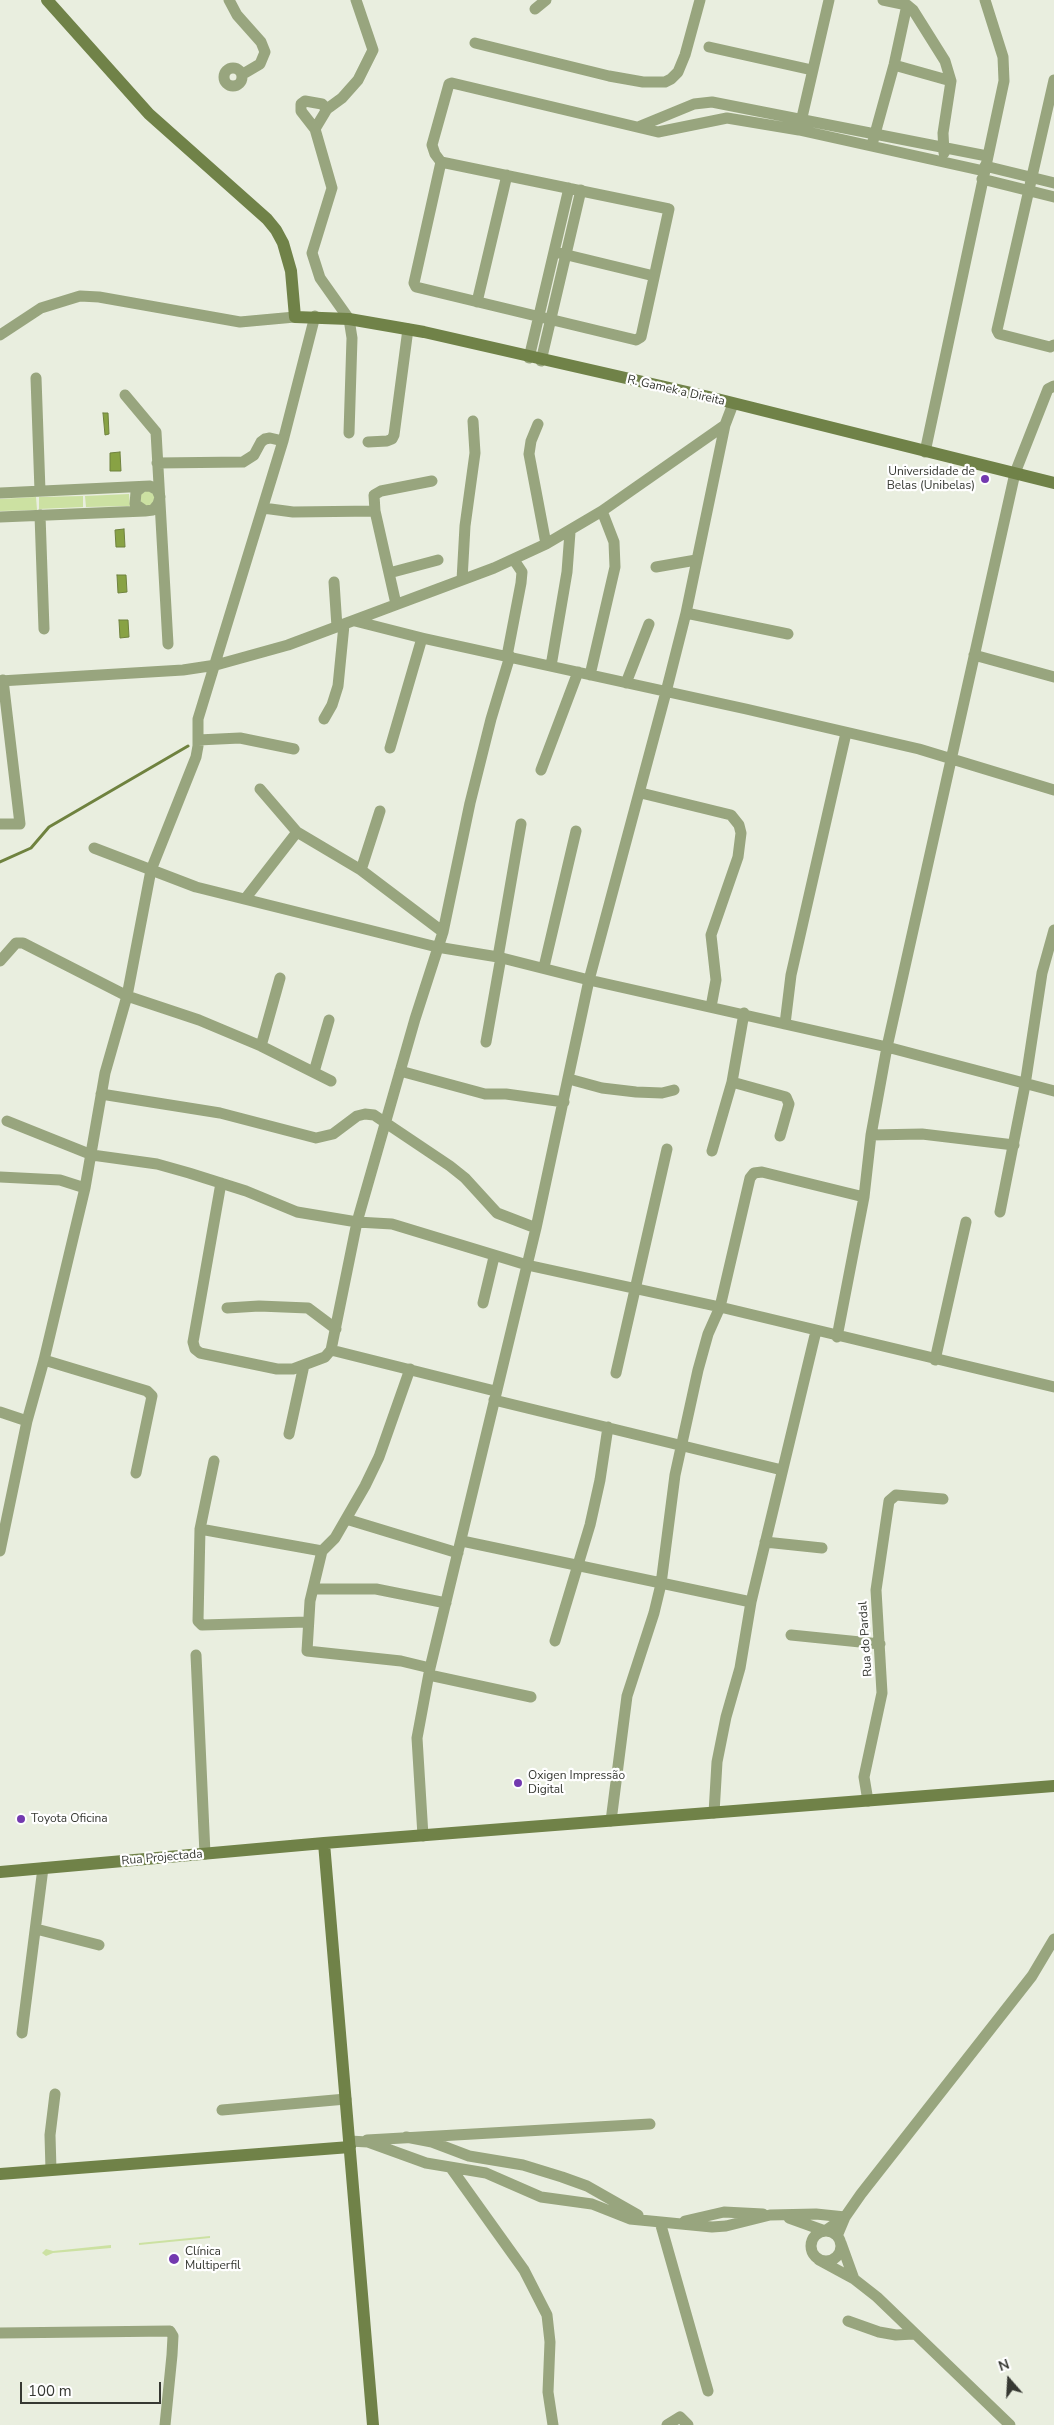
<!DOCTYPE html>
<meta charset="utf-8">
<style>
body{margin:0}
#map{position:relative;width:1054px;height:2425px;overflow:hidden;background:#e9eedf;font-family:"Nunito Sans",sans-serif}
canvas{display:block}
.north{position:absolute;left:984px;top:2355px;width:50px;height:50px;-webkit-text-stroke:4px #fff;paint-order:stroke;rotate:341deg;font-size:14px;font-weight:700;line-height:20px;text-align:center;color:#363832}
.north::after{content:'';display:block;margin:auto;width:18px;height:22px;background:#363832;clip-path:polygon(50% 0,100% 100%,50% 72%,0 100%)}
.scale{position:absolute;left:20px;top:2382px;width:141px;height:22px;box-sizing:border-box;border:2px solid #363832;border-top:0;padding-left:6px;font-size:15px;line-height:18px;white-space:nowrap;color:#363832;-webkit-text-stroke:4px #fff;paint-order:stroke}
</style>
<div id="map">
<canvas width="1054" height="2425"></canvas>
<div class="north">N</div>
<div class="scale">100 m</div>
</div>
<script>
const c = document.querySelector('canvas').getContext('2d');
c.lineJoin = 'round';
function paint(path, color) {
  c.fillStyle = color;
  c.fill(path, 'evenodd');
}
function toPath(rows) {
  const path = new Path2D();
  for (const r of rows) {
    if (r.length === 3) {
      path.moveTo(r[0] + r[2], r[1]);
      path.arc(r[0], r[1], r[2], 0, 2 * Math.PI);
      continue;
    }
    path.moveTo(r[0], r[1]);
    for (let i = 2; i < r.length; i += 2) path.lineTo(r[i], r[i + 1]);
  }
  return path;
}
function stroke(path, color, width, dash) {
  c.strokeStyle = color;
  c.lineWidth = width;
  c.lineCap = dash ? 'butt' : 'round';
  c.setLineDash(dash || []);
  c.stroke(path);
}
function write(font, color, halo, rows, align = 'center') {
  c.font = font + ' "Nunito Sans",sans-serif';
  c.lineWidth = 4.5;
  c.setLineDash([]);
  c.textBaseline = 'middle';
  c.strokeStyle = halo;
  c.fillStyle = color;
  for (const [text, x, y, turn = 0] of rows) {
    c.save();
    c.translate(x, y);
    c.rotate((+turn || 0) * Math.PI / 180);
    c.textAlign = isNaN(turn) ? turn : align;
    if (halo) c.strokeText(text, 0, 0);
    c.fillText(text, 0, 0);
    c.restore();
  }
}
paint(toPath([
 [147,490,155,495,153,506,142,506,139,496],
 [129,494,130,506,86,507,85,496],
 [83,496,83,507,39,509,39,497],
 [36,497,37,510,0,511,0,499],
 [210,2236,210,2238,139,2245,139,2243],
 [111,2245,111,2248,53,2253,46,2256,42,2253,46,2249,53,2251]
]), '#cce1a2');
const water = toPath([
 [103,413,108,413,109,434,105,435,103,413],
 [120,452,121,471,110,471,110,453,120,452],
 [124,529,125,547,116,547,115,530,124,529],
 [117,575,126,575,127,592,118,593,117,575],
 [119,620,128,620,129,637,120,638,119,620]
]);
paint(water, '#88a244');
stroke(water, '#6f823f', 1);
stroke(toPath([
 [0,862,31,848,49,827,188,746]
]), '#6f823f', 3);
stroke(toPath([
 [229,0,237,15,261,42,265,52,260,64,243,74],
 [883,0,907,5,913,10,945,61,951,81,943,133,944,153],
 [535,9,546,0],
 [475,43,609,76,643,82,665,82,671,79,678,72,685,55,700,0],
 [709,47,812,70],
 [894,65,951,81],
 [233,77,9],
 [1054,80,997,330,999,334,1050,347,1054,345],
 [327,109,342,98,358,80,373,50,356,0],
 [800,126,829,0],
 [638,127,694,104,712,102,987,156],
 [315,129,327,109,322,104,305,101,301,104,301,111,315,129,332,188,312,253,320,278,349,319,352,338,349,433],
 [873,141,894,65,907,5],
 [441,162,414,283,416,287,636,340,641,337,669,209,441,162,435,154,432,145,449,84,452,83,658,132,727,118,799,130,984,171],
 [985,166,1054,183],
 [982,179,1054,197],
 [559,253,654,276],
 [477,302,507,175],
 [0,335,41,308,80,296,99,297,240,322,295,317],
 [529,358,569,188],
 [541,361,581,190],
 [36,378,40,491],
 [125,395,156,432,168,644],
 [538,424,531,441,529,454,546,544],
 [368,442,387,441,392,439,394,435,408,329],
 [925,452,1004,81,1003,57,985,0],
 [157,463,243,462,254,455,261,442,265,439,270,438,283,441],
 [0,493,150,486,157,490,160,497,158,504,153,510,145,511,135,504,136,492,142,487],
 [263,508,293,512,375,511],
 [40,515,44,629],
 [0,517,145,511],
 [656,567,696,560],
 [389,573,438,560],
 [462,580,465,526,475,453,473,421],
 [334,582,337,627],
 [396,604,375,511,374,495,381,491,432,481],
 [686,613,788,634],
 [355,621,422,638,746,709,919,749,1054,790],
 [974,655,1054,677],
 [507,656,521,583,522,572,514,560],
 [551,666,567,572,570,532],
 [590,675,615,567,614,542,602,511],
 [0,681,183,670,216,665,288,645,494,568,546,544,602,511,725,425],
 [626,683,649,624],
 [324,719,332,705,338,686,344,625],
 [198,740,240,738,294,749],
 [390,748,422,638],
 [541,770,578,672],
 [260,789,297,832,361,870,443,932],
 [641,793,731,815,739,825,741,833,738,857,711,935,716,980,711,1007],
 [0,824,20,824,3,680],
 [94,848,196,887,437,947,498,957,589,980,887,1047,1054,1091],
 [361,870,380,811],
 [245,899,297,832],
 [498,957,521,824],
 [0,961,16,943,23,943,127,996,199,1020,261,1046,331,1081],
 [544,967,576,831],
 [785,1024,791,975,846,733],
 [486,1042,501,957],
 [261,1046,280,978],
 [400,1071,485,1094,506,1094,564,1102],
 [314,1072,329,1020],
 [569,1079,602,1088,636,1092,662,1093,674,1090],
 [732,1082,786,1097,789,1104,780,1136],
 [101,1094,220,1113,316,1138,333,1134,357,1116,365,1114,374,1115,450,1166,465,1178,497,1213,536,1228],
 [7,1121,92,1155,157,1164,189,1173,246,1191,297,1212,357,1222,392,1224,527,1265,720,1307,1054,1387],
 [871,1135,922,1134,1014,1145],
 [712,1151,732,1082,744,1013],
 [0,1177,60,1180,85,1188],
 [221,1183,193,1342,195,1349,200,1353,277,1369,293,1369,325,1357,331,1350,357,1222,415,1019,443,932,470,803,491,719,510,656],
 [1000,1212,1025,1085,1042,973,1054,930],
 [483,1303,494,1257],
 [227,1308,259,1306,308,1308,336,1329],
 [837,1337,864,1197,871,1135,887,1047,1015,473,1048,389,1054,386],
 [331,1350,495,1391],
 [44,1360,147,1391,152,1396,136,1473],
 [935,1360,966,1222],
 [410,1369,379,1457,365,1486,335,1538,322,1551,310,1601,307,1651,401,1661,430,1668],
 [616,1373,667,1149],
 [494,1400,782,1470],
 [0,1412,27,1421],
 [289,1434,304,1365],
 [214,1461,200,1529,198,1621,202,1625,307,1622],
 [346,1519,458,1553],
 [200,1529,322,1551],
 [462,1541,751,1602],
 [765,1542,822,1548],
 [0,1551,27,1421,44,1360,85,1188,105,1073,127,996,151,870,196,757,198,746,198,719,283,441,315,316],
 [313,1589,376,1589,446,1603],
 [791,1635,880,1644],
 [555,1641,590,1525,600,1480,608,1427],
 [196,1655,205,1854],
 [429,1675,531,1697],
 [868,1801,864,1777,882,1693,876,1590,889,1501,896,1495,943,1499],
 [714,1813,717,1762,726,1717,740,1668,751,1602,816,1331],
 [611,1821,627,1696,654,1613,661,1584,675,1475,698,1370,708,1334,720,1307,750,1178,754,1173,762,1172,864,1197],
 [423,1836,417,1738,430,1668,536,1228,589,980,666,692,686,613,725,425,733,404],
 [36,1929,99,1945],
 [22,2033,43,1868],
 [222,2110,346,2099],
 [406,2137,432,2142,469,2156,523,2165,562,2177,587,2186,638,2215],
 [367,2140,650,2124],
 [349,2141,368,2142,426,2163,486,2173,541,2197,592,2204,630,2219,712,2227,726,2226,770,2215,816,2214,845,2217],
 [451,2168,524,2270,547,2315,550,2342,548,2392,553,2425],
 [51,2170,50,2135,55,2094],
 [789,2218,825,2231,845,2217],
 [685,2221,724,2212,763,2214],
 [660,2222,708,2391],
 [826,2246,15],
 [837,2236,845,2217,861,2194,1032,1976,1054,1939],
 [841,2243,854,2279],
 [819,2260,854,2279,877,2297,1010,2425],
 [848,2321,879,2332,896,2335,913,2334],
 [0,2333,170,2331,173,2336,172,2355,165,2425],
 [667,2425,680,2417,688,2425]
]), '#98a57e', 11);
stroke(toPath([
 [47,0,149,114,267,219,276,230,283,243,291,271,295,317,349,319,424,332,709,397,1054,483],
 [324,1843,373,2425],
 [0,1872,324,1843,1054,1786],
 [0,2174,350,2147]
]), '#708248', 12);
for (const [x, y, r, color] of [
 [985,479,5,"#7339af"],
 [518,1783,5,"#7339af"],
 [21,1819,5,"#7339af"],
 [174,2259,6,"#7339af"]
]) {
  const dot = new Path2D();
  dot.arc(x, y, r, 0, 2 * Math.PI);
  c.fillStyle = color;
  c.fill(dot);
  stroke(dot, '#fff', 2);
}
write('12px', '#363832', '#fff', [
 ["R. Gamek a Direita",676,391,13],
 ["Rua do Pardal",866,1639,-94],
 ["Rua Projectada",162,1858,-5]
]);
write('12px', '#363832', '#fff', [
 ["Universidade de",975,472,"right"],
 ["Belas (Unibelas)",975,486,"right"],
 ["Oxigen Impressão",528,1776],
 ["Digital",528,1790],
 ["Toyota Oficina",31,1819],
 ["Clínica",185,2252],
 ["Multiperfil",185,2266]
], 'left');
</script>
